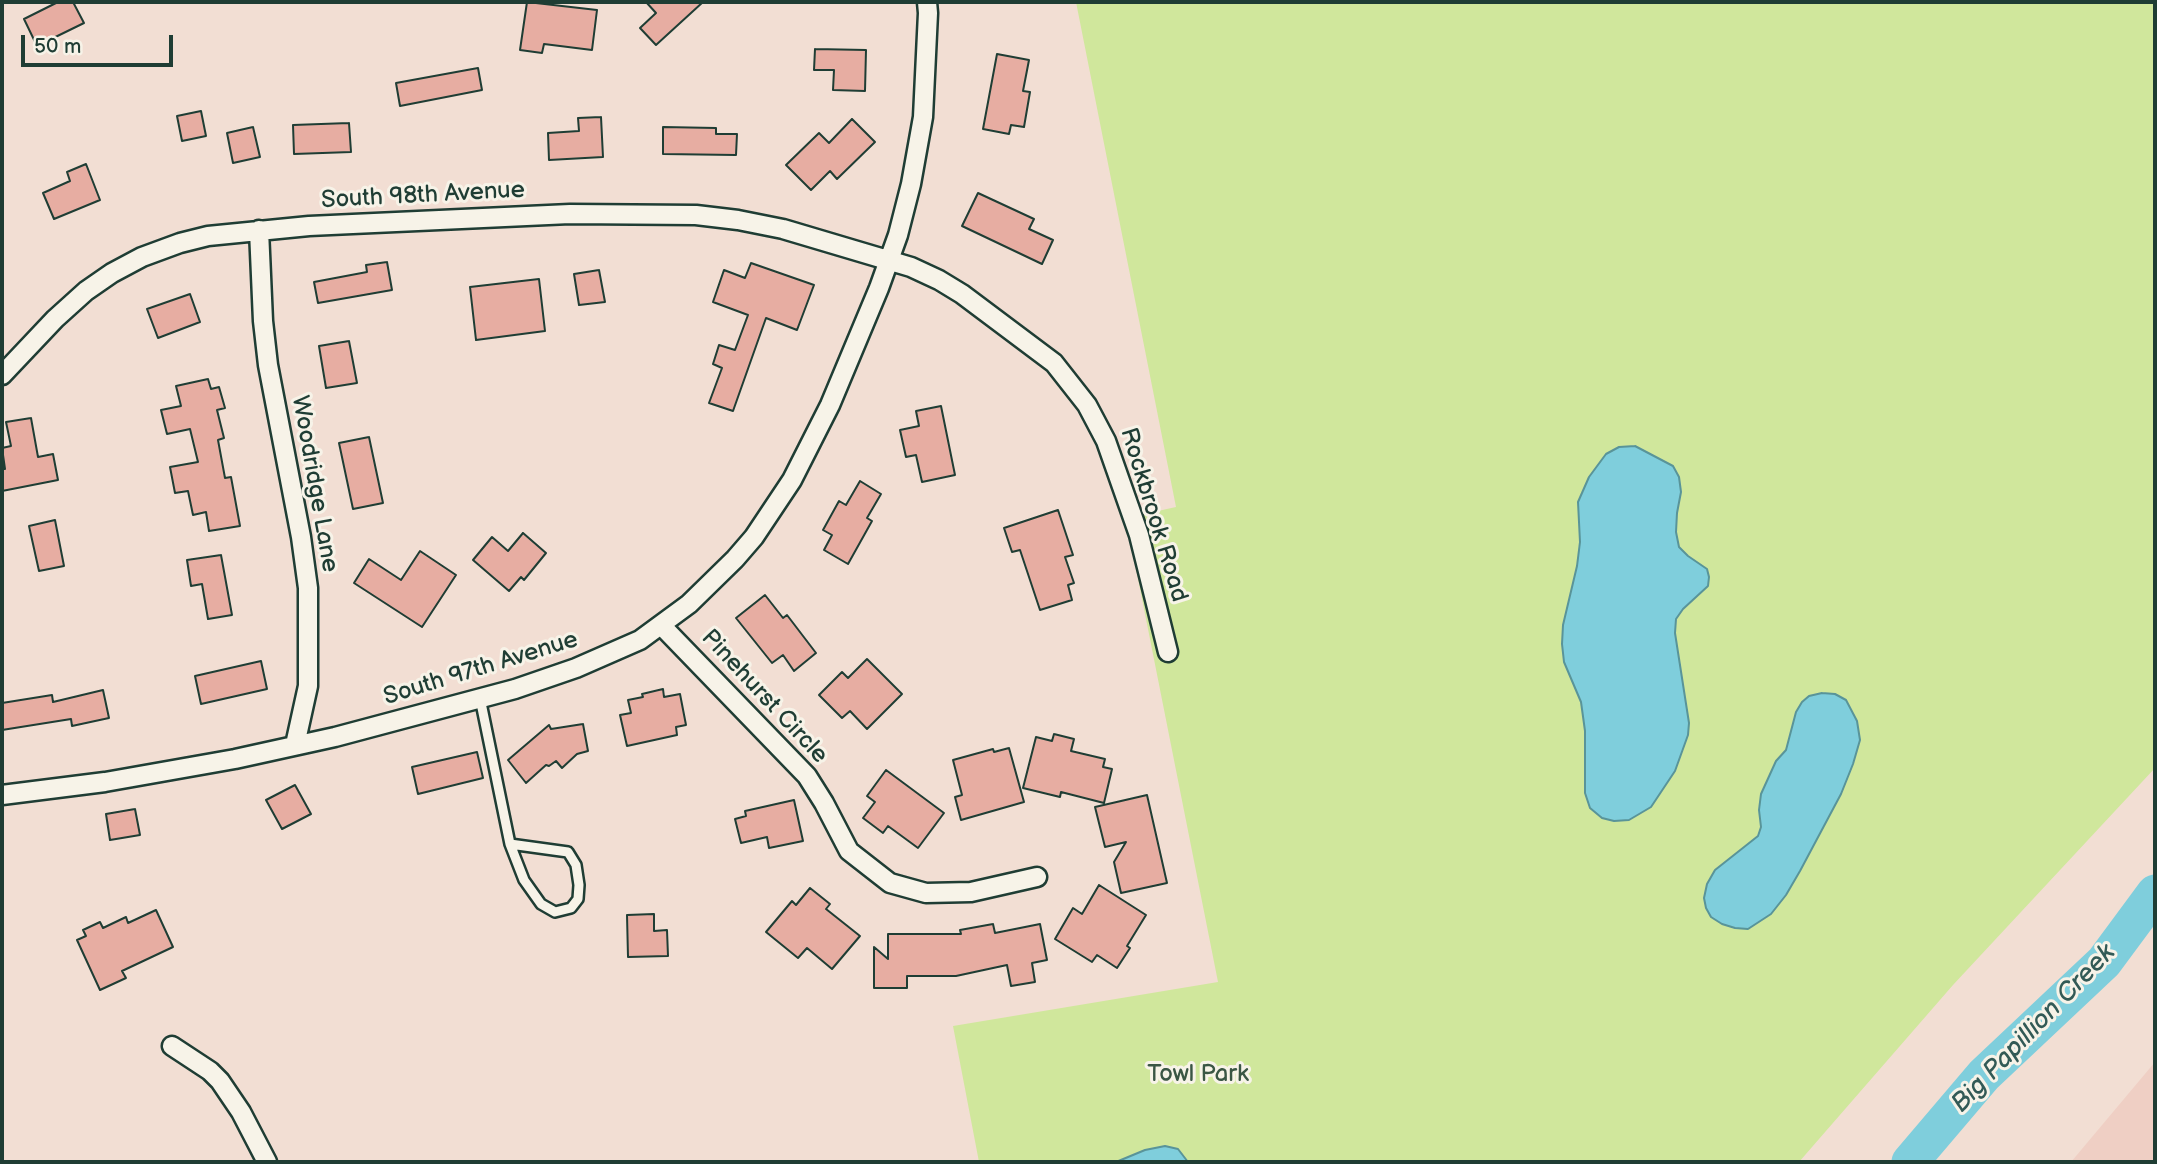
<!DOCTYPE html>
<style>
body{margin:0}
#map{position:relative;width:2157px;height:1164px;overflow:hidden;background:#f2ded3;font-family:"Balsamiq Sans",sans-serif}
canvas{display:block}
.frame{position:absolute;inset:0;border:4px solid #1f3d34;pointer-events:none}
.scale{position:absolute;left:21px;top:35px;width:152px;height:32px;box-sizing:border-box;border:4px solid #1f3d34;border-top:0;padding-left:9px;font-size:21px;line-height:24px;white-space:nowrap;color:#1f3d34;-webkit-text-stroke:5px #f7f3e8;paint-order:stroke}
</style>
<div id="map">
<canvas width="2157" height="1164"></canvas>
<div class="frame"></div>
<div class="scale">50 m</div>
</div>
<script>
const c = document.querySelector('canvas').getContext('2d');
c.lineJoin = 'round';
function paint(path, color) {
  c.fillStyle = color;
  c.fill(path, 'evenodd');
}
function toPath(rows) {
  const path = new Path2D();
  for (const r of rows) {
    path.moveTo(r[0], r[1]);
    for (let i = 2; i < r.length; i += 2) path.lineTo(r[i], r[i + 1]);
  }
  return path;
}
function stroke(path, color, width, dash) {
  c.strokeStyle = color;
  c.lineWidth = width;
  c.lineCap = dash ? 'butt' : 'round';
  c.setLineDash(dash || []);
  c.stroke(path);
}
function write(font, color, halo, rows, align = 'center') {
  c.font = font + ' "Balsamiq Sans",sans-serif';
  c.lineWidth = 6;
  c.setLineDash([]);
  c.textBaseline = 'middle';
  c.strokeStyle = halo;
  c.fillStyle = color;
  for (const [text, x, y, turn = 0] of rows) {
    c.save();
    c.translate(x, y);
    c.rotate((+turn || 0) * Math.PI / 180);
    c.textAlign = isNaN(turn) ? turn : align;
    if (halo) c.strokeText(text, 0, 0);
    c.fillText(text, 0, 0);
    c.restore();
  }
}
paint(toPath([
 [2155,1062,2155,1162,2071,1162]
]), '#efcfc4');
paint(toPath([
 [1076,2,2155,2,2155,768,1953,985,1799,1162,979,1162,953,1026,1218,982,1126,518,1176,507]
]), '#d0e79c');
const water = toPath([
 [1635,446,1673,466,1679,477,1681,492,1677,513,1676,532,1679,547,1688,556,1707,569,1709,577,1708,586,1683,609,1676,619,1675,633,1689,723,1688,735,1675,771,1651,807,1629,820,1614,821,1602,818,1590,808,1585,793,1585,731,1581,702,1564,662,1562,644,1563,625,1577,566,1580,542,1578,502,1589,477,1606,454,1619,447,1635,446],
 [1822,693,1835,694,1846,700,1857,721,1860,740,1853,764,1841,794,1800,871,1786,895,1771,914,1748,929,1735,928,1722,924,1711,917,1706,908,1704,898,1707,884,1715,870,1758,836,1761,827,1759,810,1761,794,1776,761,1786,750,1796,712,1802,702,1809,696,1822,693],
 [1165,1146,1178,1149,1188,1162,1116,1162,1145,1150,1165,1146]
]);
paint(water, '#7fcedc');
stroke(water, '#599499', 2);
stroke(toPath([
 [1910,1162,1984,1075,2104,962,2155,893]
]), '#7fcedc', 37);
const building = toPath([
 [58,2,73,2,84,23,37,46,24,19,58,2],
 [527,2,597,10,592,50,544,44,542,53,520,50,527,2],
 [646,2,703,2,656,45,640,28,656,13,646,2],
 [815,49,866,50,865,91,833,90,834,70,814,70,815,49],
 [997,54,1029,60,1023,91,1030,92,1024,127,1011,125,1009,134,983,129,997,54],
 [478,68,482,90,400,106,396,83,478,68],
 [201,111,206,136,182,141,177,116,201,111],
 [601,117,603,157,549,160,548,133,579,131,578,118,601,117],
 [852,119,875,142,837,179,830,171,811,190,786,165,819,133,829,143,852,119],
 [349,123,351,152,294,154,293,125,349,123],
 [253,127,260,157,233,163,227,133,253,127],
 [663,127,716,128,716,134,737,134,736,155,663,154,663,127],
 [86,164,100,200,54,219,43,193,70,181,67,172,86,164],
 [978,193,1034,219,1029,229,1053,240,1042,264,962,226,978,193],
 [387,262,392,290,318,303,314,282,367,272,366,265,387,262],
 [751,263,814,285,797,330,766,318,733,411,709,403,722,368,713,364,719,345,735,350,748,315,713,302,724,270,745,278,751,263],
 [599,270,605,302,579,305,574,274,599,270],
 [539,279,545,331,476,340,470,287,539,279],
 [190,294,200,322,158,338,147,309,190,294],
 [349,341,357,383,326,388,319,346,349,341],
 [208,379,211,389,219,387,225,408,217,410,224,438,218,440,225,478,231,477,240,526,209,531,206,512,193,515,188,491,175,493,170,467,198,462,190,429,167,434,161,410,181,406,176,386,208,379],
 [941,406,955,475,922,482,916,455,906,457,900,430,919,426,916,411,941,406],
 [31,418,38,457,53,454,58,480,2,491,2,469,5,469,2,448,11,446,6,422,31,418],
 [369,437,383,503,353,509,339,443,369,437],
 [860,481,881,494,867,518,872,521,848,564,824,550,832,535,823,530,839,501,846,505,860,481],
 [1058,510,1073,555,1065,557,1074,583,1068,585,1072,600,1040,610,1020,550,1012,552,1004,528,1058,510],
 [55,520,64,566,39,571,29,526,55,520],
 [523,533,546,553,524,580,521,577,509,591,473,560,492,537,508,551,523,533],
 [420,551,456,575,422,627,354,583,369,559,401,580,420,551],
 [221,555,232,615,208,619,202,584,191,586,187,560,221,555],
 [765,595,783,618,787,615,816,653,794,671,783,655,772,663,736,618,765,595],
 [867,659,902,694,867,729,850,711,842,718,819,695,842,672,848,678,867,659],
 [261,661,267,689,201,704,195,676,261,661],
 [663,689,664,697,680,694,686,725,676,727,677,735,627,746,620,715,631,713,628,700,643,697,642,694,663,689],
 [103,690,109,718,72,726,71,719,2,730,2,703,52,695,53,702,103,690],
 [583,724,588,751,577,754,562,768,556,761,549,766,546,765,526,783,508,760,549,725,551,729,583,724],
 [1054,734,1074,739,1071,751,1105,759,1103,767,1112,769,1104,803,1061,792,1060,797,1023,788,1036,737,1052,741,1054,734],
 [1009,748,1024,802,961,820,955,797,962,795,953,760,993,749,994,752,1009,748],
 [477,752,483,778,418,794,412,767,477,752],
 [886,770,944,813,918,848,888,826,883,833,863,818,875,802,867,796,886,770],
 [295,785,311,814,282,829,266,800,295,785],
 [1147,795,1167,883,1121,893,1114,862,1126,842,1105,847,1095,807,1147,795],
 [794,800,803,841,769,848,767,837,741,843,735,819,746,816,745,811,794,800],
 [135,809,140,835,110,840,106,814,135,809],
 [1099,885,1146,915,1127,946,1130,948,1117,968,1097,955,1092,962,1055,939,1073,908,1082,914,1099,885],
 [810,888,830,904,826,909,860,936,832,969,807,948,798,958,766,932,792,901,796,905,810,888],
 [156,910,173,947,122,971,126,978,100,990,77,940,86,936,83,930,100,922,103,928,126,917,128,923,156,910],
 [654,914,654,931,667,930,668,956,628,957,627,915,654,914],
 [993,924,995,933,1040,924,1047,960,1032,963,1035,982,1011,986,1007,965,956,976,907,976,907,988,874,988,874,947,888,959,888,934,961,934,960,930,993,924]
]);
paint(building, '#e7ada2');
stroke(building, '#1f3d34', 2);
const service = toPath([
 [480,698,510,844,524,880,541,904,555,912,571,908,578,899,579,885,576,865,568,852,510,844]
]);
const minor = toPath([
 [259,230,263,321,268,365,301,537,308,588,308,686,295,745],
 [2,375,55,319,86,291,112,273,142,257,180,243,208,236,309,226,570,214,696,215,738,220,783,229,911,267,939,280,962,294,1054,363,1087,405,1106,441,1139,535,1168,652],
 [661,625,807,776,824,803,849,851,890,883,926,893,971,892,1037,877],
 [2,795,105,782,235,759,335,737,515,689,576,668,640,640,689,604,735,559,754,537,792,480,830,405,879,288,898,235,911,184,923,117,928,13,927,2],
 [172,1046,210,1071,220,1081,241,1112,267,1162]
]);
stroke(service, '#1f3d34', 14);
stroke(minor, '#1f3d34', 23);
stroke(service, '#f7f3e8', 9);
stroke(minor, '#f7f3e8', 18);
write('24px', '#1f3d34', '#f7f3e8', [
 ["South 98th Avenue",423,196,-3],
 ["Woodridge Lane",314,484,80],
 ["Rockbrook Road",1153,515,73],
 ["South 97th Avenue",481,669,-17],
 ["Pinehurst Circle",764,697,47]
]);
write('24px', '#3a5644', '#f7f3e8', [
 ["Towl Park",1198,1075]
]);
write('italic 26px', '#325a56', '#f7f3e8', [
 ["Big Papillion Creek",2034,1029,-46]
]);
</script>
